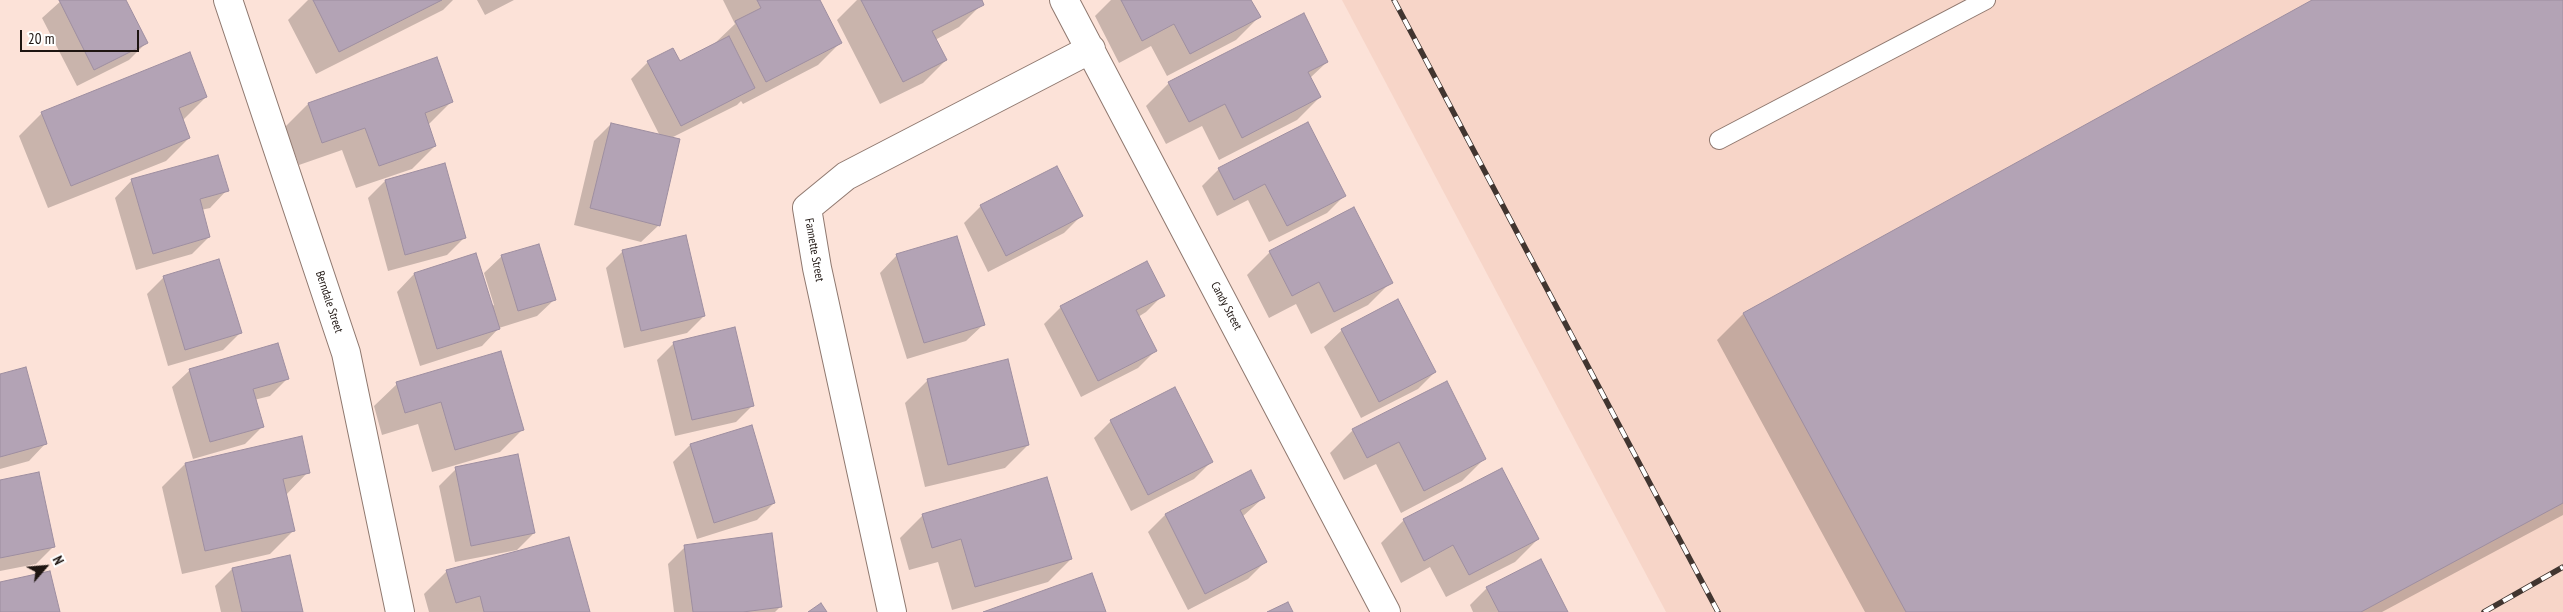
<!DOCTYPE html>
<style>
body{margin:0}
#map{position:relative;width:2563px;height:612px;overflow:hidden;background:#fce2d8;font-family:"PT Sans Narrow",sans-serif}
canvas{display:block}
.north{position:absolute;left:20px;top:542px;width:50px;height:50px;-webkit-text-stroke:4px #fff;paint-order:stroke;rotate:63deg;font-size:14px;font-weight:700;line-height:20px;text-align:center;color:#1e1511}
.north::after{content:'';display:block;margin:auto;width:18px;height:22px;background:#1e1511;clip-path:polygon(50% 0,100% 100%,50% 72%,0 100%)}
.scale{position:absolute;left:20px;top:30px;width:119px;height:22px;box-sizing:border-box;border:2px solid #1e1511;border-top:0;padding-left:6px;font-size:15px;line-height:18px;white-space:nowrap;color:#1e1511;-webkit-text-stroke:4px #fff;paint-order:stroke}
</style>
<div id="map">
<canvas width="2563" height="612"></canvas>
<div class="north">N</div>
<div class="scale">20 m</div>
</div>
<script>
const c = document.querySelector('canvas').getContext('2d');
c.lineJoin = 'round';
function paint(path, color) {
  c.fillStyle = color;
  c.fill(path, 'evenodd');
}
function toPath(rows) {
  const path = new Path2D();
  for (const r of rows) {
    path.moveTo(r[0], r[1]);
    for (let i = 2; i < r.length; i += 2) path.lineTo(r[i], r[i + 1]);
  }
  return path;
}
function stroke(path, color, width, dash) {
  c.strokeStyle = color;
  c.lineWidth = width;
  c.lineCap = dash ? 'butt' : 'round';
  c.setLineDash(dash || []);
  c.stroke(path);
}
function write(font, color, halo, rows, align = 'center') {
  c.font = font + ' "PT Sans Narrow",sans-serif';
  c.lineWidth = 4;
  c.setLineDash([]);
  c.textBaseline = 'middle';
  c.strokeStyle = halo;
  c.fillStyle = color;
  for (const [text, x, y, turn = 0] of rows) {
    c.save();
    c.translate(x, y);
    c.rotate((+turn || 0) * Math.PI / 180);
    c.textAlign = isNaN(turn) ? turn : align;
    if (halo) c.strokeText(text, 0, 0);
    c.fillText(text, 0, 0);
    c.restore();
  }
}
paint(toPath([
 [1342,0,2563,0,2563,612,1666,612]
]), '#f7d5c8');
paint(toPath([
 [62,0,124,0,146,43,129,60,77,86,42,18],
 [308,0,453,0,443,10,316,74,288,20],
 [477,0,514,0,485,15],
 [723,0,819,0,840,43,818,65,743,104,741,101,737,105,671,138,659,225,641,242,574,225,594,141,611,124,660,136,631,79,648,62,679,63,712,46,735,24],
 [857,0,980,0,982,4,959,27,935,40,946,60,923,83,880,104,837,20],
 [1111,0,1250,0,1259,17,1236,40,1167,76,1151,46,1119,63,1095,16],
 [2315,0,2563,0,2563,515,2382,612,1865,612,1717,340,1743,314],
 [436,58,451,102,428,125,435,146,412,169,356,188,342,150,299,165,285,127,308,104],
 [1327,62,1310,78,1320,97,1297,120,1219,160,1202,126,1166,144,1146,106,1169,83],
 [206,97,183,120,189,138,166,161,48,208,19,136,42,113],
 [444,165,464,238,447,255,388,271,368,198,385,181],
 [1219,169,1344,196,1327,213,1269,242,1248,200,1217,216,1202,186],
 [132,180,227,190,210,208,201,210,209,237,192,254,136,270,115,198],
 [981,206,1081,216,1064,233,988,272,964,223],
 [623,251,704,316,687,333,624,348,606,268],
 [1270,252,1391,282,1368,305,1311,334,1296,304,1269,318,1247,275],
 [476,255,492,306,494,305,484,273,502,256,555,299,537,316,499,328,482,346,420,366,397,292,414,274],
 [897,255,984,324,966,341,907,359,880,273],
 [164,277,240,333,223,350,168,366,147,294],
 [1163,295,1146,312,1138,317,1155,351,1138,368,1081,397,1044,324,1061,307],
 [1398,301,1435,372,1418,389,1361,418,1324,347,1342,330],
 [674,343,753,405,736,422,675,436,657,360],
 [190,370,287,379,270,396,254,400,262,427,245,444,193,459,172,387],
 [0,376,46,443,29,461,0,469],
 [928,380,1028,445,1005,468,925,487,905,403],
 [397,384,523,429,500,452,432,472,418,424,382,435,374,406],
 [1111,421,1212,461,1194,479,1131,511,1094,438],
 [1353,430,1485,458,1462,481,1401,513,1376,464,1344,480,1330,453],
 [301,438,308,472,285,496,293,531,270,554,182,574,162,487,185,464],
 [690,445,774,503,757,520,697,539,673,462],
 [456,469,534,533,517,550,455,562,439,486],
 [1250,472,1263,498,1242,517,1265,562,1248,579,1188,610,1148,532,1165,515],
 [0,481,53,547,36,564,0,571],
 [923,515,1071,559,1048,582,952,610,938,562,909,570,900,538],
 [1404,520,1538,539,1515,562,1446,597,1430,567,1401,583,1381,543],
 [685,547,781,606,775,612,674,612,668,564],
 [289,556,301,612,221,612,215,586,232,569],
 [447,571,588,612,429,612,424,594],
 [1487,588,1567,612,1473,612,1470,605]
]), '#0003');
const building = toPath([
 [59,0,126,0,148,43,94,70,59,0],
 [313,0,442,0,339,52,313,0],
 [757,0,820,0,842,43,766,82,735,21,761,8,757,0],
 [861,0,982,0,984,5,932,31,947,60,903,82,861,0],
 [1121,0,1251,0,1261,17,1190,54,1174,24,1142,41,1121,0],
 [2312,0,2563,0,2563,503,2361,612,1906,612,1743,313,2312,0],
 [1304,13,1328,62,1308,72,1321,97,1242,138,1225,104,1189,122,1168,82,1304,13],
 [729,36,755,88,681,126,647,61,673,48,680,61,729,36],
 [190,52,207,97,179,108,190,138,71,186,41,112,190,52],
 [437,57,453,102,425,113,436,146,379,166,365,128,322,143,308,103,437,57],
 [1308,122,1346,196,1287,226,1265,184,1234,200,1218,168,1308,122],
 [611,123,680,139,660,226,590,208,611,123],
 [218,155,229,191,200,199,210,237,153,254,131,179,218,155],
 [445,163,466,238,405,255,385,180,445,163],
 [1057,166,1083,216,1006,256,980,205,1057,166],
 [1354,207,1393,283,1334,312,1319,282,1292,296,1269,251,1354,207],
 [686,235,705,316,641,331,622,250,686,235],
 [957,236,985,325,924,343,896,254,957,236],
 [539,244,556,300,518,311,501,255,539,244],
 [476,253,500,329,437,349,414,273,476,253],
 [219,259,242,333,185,350,163,276,219,259],
 [1147,261,1165,296,1136,310,1157,351,1098,381,1060,306,1147,261],
 [1398,299,1436,372,1379,402,1341,329,1398,299],
 [735,327,754,406,692,420,673,342,735,327],
 [278,343,289,379,253,389,264,427,210,442,189,369,278,343],
 [501,351,524,430,455,450,441,402,405,413,396,382,501,351],
 [1008,359,1029,445,948,465,927,379,1008,359],
 [26,367,47,444,0,457,0,374,26,367],
 [1447,381,1486,459,1424,491,1399,442,1367,458,1352,429,1447,381],
 [1175,387,1213,462,1148,495,1110,420,1175,387],
 [752,425,775,503,714,523,690,444,752,425],
 [302,436,310,473,283,479,295,531,205,551,185,463,302,436],
 [518,454,535,533,471,546,455,467,518,454],
 [1502,468,1539,539,1469,575,1453,545,1424,561,1403,519,1502,468],
 [1251,470,1265,498,1240,510,1267,562,1205,594,1165,514,1251,470],
 [39,472,55,547,0,558,0,480,39,472],
 [1047,477,1072,559,975,587,961,539,932,548,922,514,1047,477],
 [772,533,782,607,743,612,693,612,684,545,772,533],
 [569,537,590,612,484,612,480,596,456,603,446,570,569,537],
 [290,555,303,612,242,612,232,568,290,555],
 [1541,559,1568,612,1499,612,1486,587,1541,559],
 [50,571,60,612,0,612,0,582,50,571],
 [1092,573,1106,612,983,612,1092,573],
 [1288,602,1293,612,1267,612,1288,602],
 [821,603,827,612,808,612,821,603]
]);
paint(building, '#b3a3b5');
stroke(building, '#9e8ea0', 1);
const lane = toPath([
 [1719,140,1986,0]
]);
const street = toPath([
 [228,0,346,353,400,612],
 [1064,0,1386,612],
 [892,612,817,268,807,208,846,176,1091,49]
]);
stroke(lane, '#8f786f', 20);
stroke(street, '#8f786f', 30);
stroke(lane, '#fff', 18);
stroke(street, '#fff', 28);
const rail = toPath([
 [1394,0,1718,612],
 [2484,612,2563,567]
]);
stroke(rail, '#413530', 5.5);
stroke(rail, '#fff', 4, [11]);
write('12px', '#1e1511', '#fff', [
 ["Fannette Street",814,250,80],
 ["Berndale Street",329,302,72],
 ["Candy Street",1226,306,62]
]);
</script>
